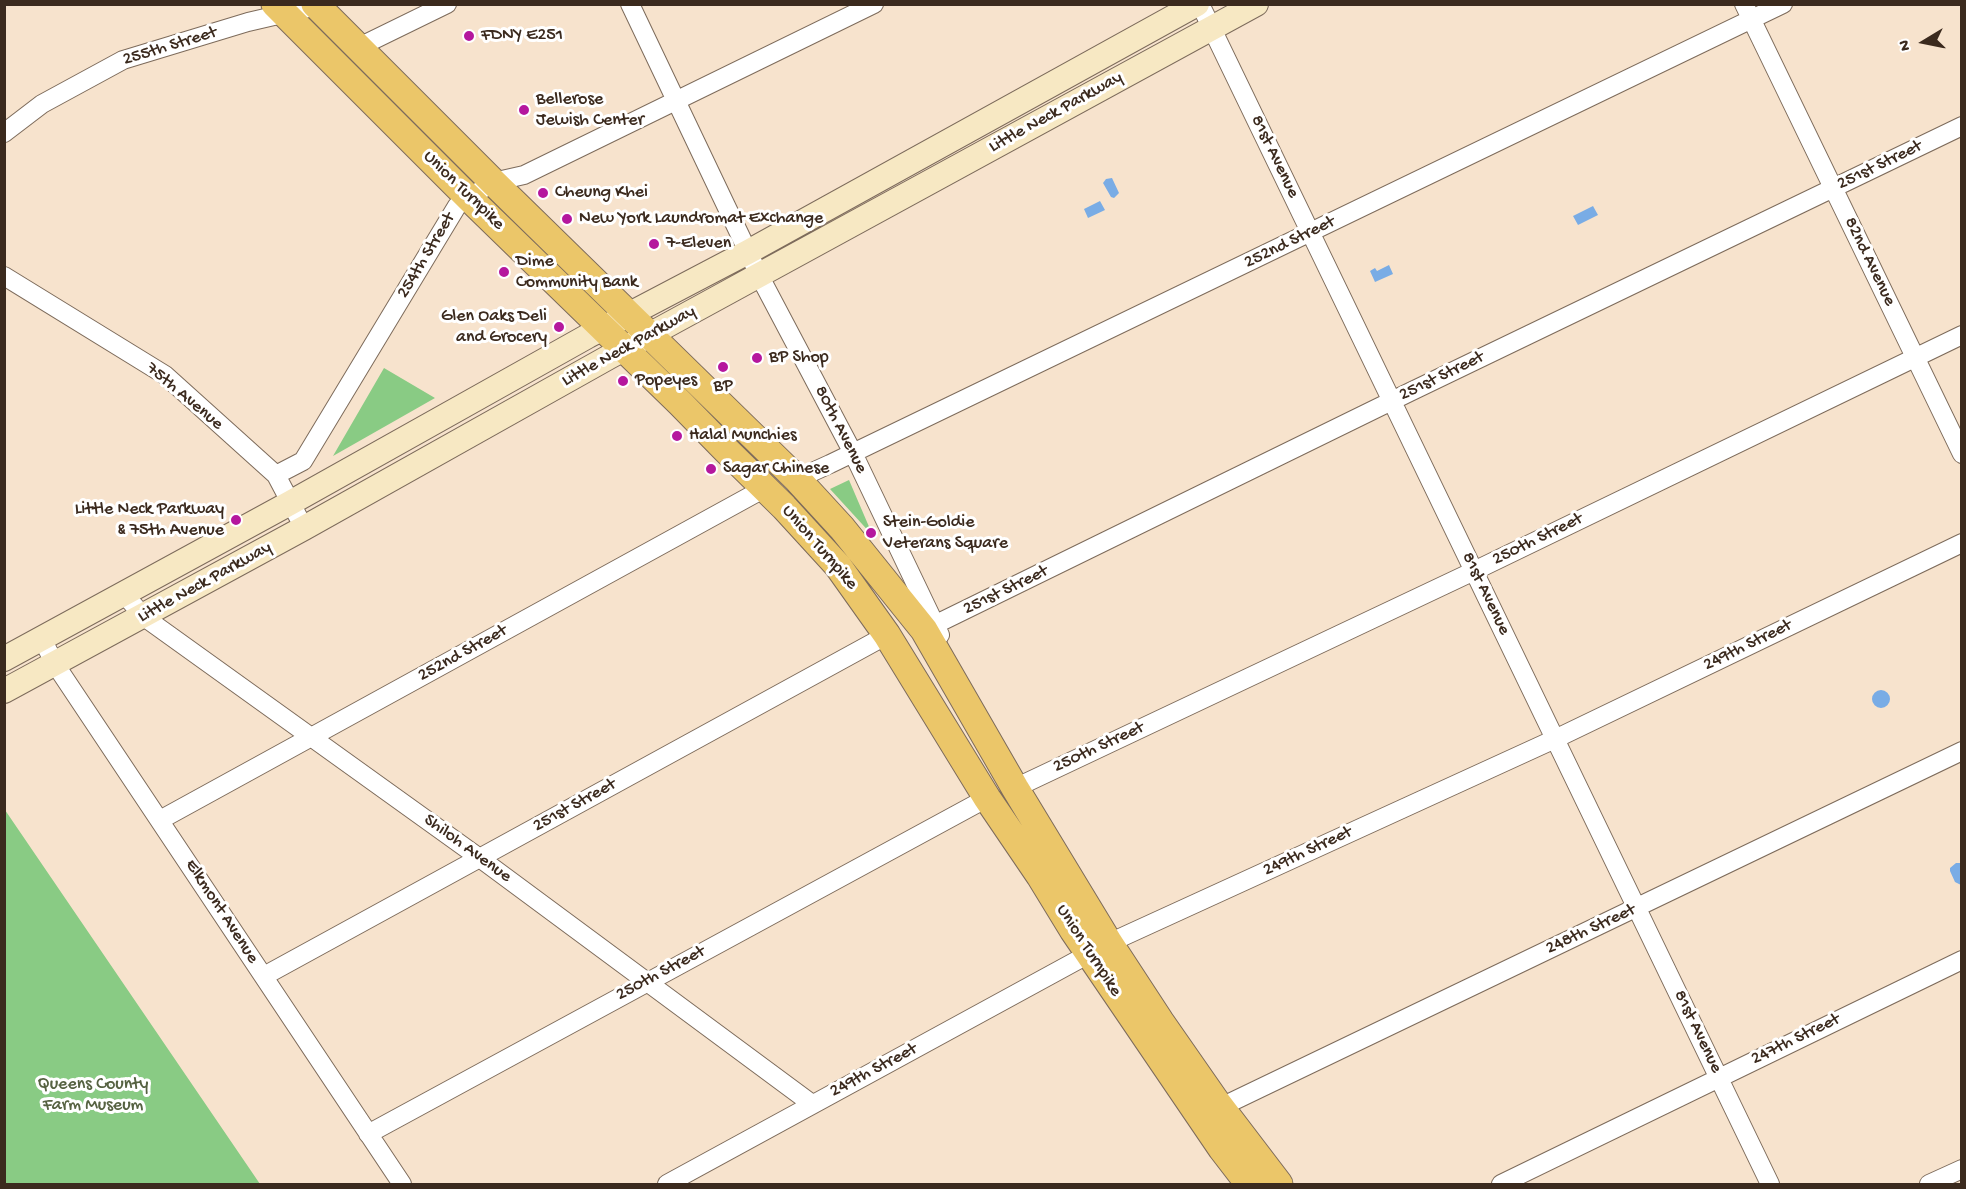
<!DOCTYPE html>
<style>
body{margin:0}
#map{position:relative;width:1966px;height:1189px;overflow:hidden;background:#f7e3cd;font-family:"Gochi Hand",sans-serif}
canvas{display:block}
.frame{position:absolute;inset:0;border:6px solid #3b2a1e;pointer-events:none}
.north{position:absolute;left:1894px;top:12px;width:60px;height:60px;-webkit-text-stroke:4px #fff;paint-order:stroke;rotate:260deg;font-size:16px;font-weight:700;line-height:24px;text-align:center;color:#3b2a1e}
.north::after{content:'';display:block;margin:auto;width:21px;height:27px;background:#3b2a1e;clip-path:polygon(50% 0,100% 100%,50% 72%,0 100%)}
</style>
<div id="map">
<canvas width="1966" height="1189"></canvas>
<div class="frame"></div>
<div class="north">N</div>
</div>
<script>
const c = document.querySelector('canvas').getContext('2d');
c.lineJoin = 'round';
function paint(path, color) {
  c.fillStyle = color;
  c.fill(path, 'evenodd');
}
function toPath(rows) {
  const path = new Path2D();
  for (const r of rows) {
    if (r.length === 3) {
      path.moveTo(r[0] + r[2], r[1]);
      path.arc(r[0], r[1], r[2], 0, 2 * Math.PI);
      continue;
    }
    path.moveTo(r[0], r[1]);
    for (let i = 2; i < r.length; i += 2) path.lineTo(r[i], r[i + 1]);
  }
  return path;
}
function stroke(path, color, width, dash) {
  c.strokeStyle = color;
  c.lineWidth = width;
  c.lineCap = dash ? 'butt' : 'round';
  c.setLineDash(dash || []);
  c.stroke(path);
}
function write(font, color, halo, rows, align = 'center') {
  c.font = font + ' "Gochi Hand",sans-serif';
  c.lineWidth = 6;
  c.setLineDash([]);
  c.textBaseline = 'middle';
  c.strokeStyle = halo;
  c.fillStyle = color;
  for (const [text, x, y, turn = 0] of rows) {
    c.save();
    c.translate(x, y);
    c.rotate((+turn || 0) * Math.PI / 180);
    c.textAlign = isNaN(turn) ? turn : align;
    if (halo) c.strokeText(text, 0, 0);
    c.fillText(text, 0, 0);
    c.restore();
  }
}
paint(toPath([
 [384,368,435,398,333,456],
 [849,480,873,536,830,489],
 [4,810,5,810,260,1184,5,1184]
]), '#89cb84');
paint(toPath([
 [1112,178,1119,193,1114,198,1111,197,1103,183,1106,179],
 [1100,201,1105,210,1088,218,1084,209],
 [1593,206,1598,215,1578,225,1573,216],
 [1389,265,1393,274,1375,282,1370,271,1375,268,1377,271],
 [1881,699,9],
 [1956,863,1960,863,1961,866,1961,885,1955,882,1950,871,1950,868]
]), '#79ace5');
const street = toPath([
 [630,4,759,275,853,453,940,635],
 [1200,4,1770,1184],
 [1744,4,1962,454],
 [359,47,447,4],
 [4,133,42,104,123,60,248,22,317,6],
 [4,276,165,375,276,475,304,528],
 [276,475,303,461,457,206,493,182,524,175,874,4],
 [797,479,830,464,1783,4],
 [124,594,144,617,481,859,812,1104],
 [924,630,1410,392,1962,126],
 [42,639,55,664,402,1184],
 [1015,788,1474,571,1962,335],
 [160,820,765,488],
 [264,976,887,635],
 [1221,1107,1962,751],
 [368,1134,987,798],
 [667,1184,1109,943,1555,739,1962,543],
 [1501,1184,1962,960],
 [1929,1184,1962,1169]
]);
const secondary = toPath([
 [4,659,290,503,588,336,748,252,1197,4],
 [4,691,304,528,609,357,1256,4]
]);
const primary = toPath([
 [275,4,469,198,680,403,725,449,784,507,838,566,887,635,987,798,1040,876,1073,930,1222,1149,1249,1184],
 [315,4,493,182,797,479,842,528,924,630,1015,788,1109,943,1160,1021,1215,1100,1279,1184]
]);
stroke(street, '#7d6b5b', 20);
stroke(secondary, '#7d6b5b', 26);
stroke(primary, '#7d6b5b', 29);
stroke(street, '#fff', 18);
stroke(secondary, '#f7e8c3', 24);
stroke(primary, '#ebc669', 27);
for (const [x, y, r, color] of [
 [469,36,6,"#b5179e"],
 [524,110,6,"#b5179e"],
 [543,193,6,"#b5179e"],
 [567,219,6,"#b5179e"],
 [654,244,6,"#b5179e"],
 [504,272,6,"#b5179e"],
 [559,327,6,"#b5179e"],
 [757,358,6,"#b5179e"],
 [723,367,6,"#b5179e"],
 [623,381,6,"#b5179e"],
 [677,436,6,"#b5179e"],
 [711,469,6,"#b5179e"],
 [236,520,6,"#b5179e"],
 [871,533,6,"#b5179e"]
]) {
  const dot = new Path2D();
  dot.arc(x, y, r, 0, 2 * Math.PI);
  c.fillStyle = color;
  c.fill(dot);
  stroke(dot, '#fff', 2);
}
write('18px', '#3b2a1e', '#fff', [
 ["FDNY E251",481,36],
 ["Bellerose",536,100],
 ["Jewish Center",536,121],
 ["Cheung Khei",555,193],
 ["New York Laundromat Exchange",579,219],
 ["7-Eleven",666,244],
 ["Dime",516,262],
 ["Community Bank",516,283],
 ["Glen Oaks Deli",547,317,"right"],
 ["and Grocery",547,338,"right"],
 ["BP Shop",769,358],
 ["Popeyes",635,381],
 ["BP",723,387,"center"],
 ["Halal Munchies",689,436],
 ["Sagar Chinese",723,469],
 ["Little Neck Parkway",224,510,"right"],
 ["& 75th Avenue",224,531,"right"],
 ["Stein-Goldie",883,523],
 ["Veterans Square",883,544]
], 'left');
write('18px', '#3b2a1e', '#fff', [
 ["255th Street",170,47,-17],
 ["Little Neck Parkway",1056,113,-29],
 ["81st Avenue",1274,157,64],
 ["251st Street",1880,166,-26],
 ["Union Turnpike",463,191,44],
 ["252nd Street",1290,243,-26],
 ["254th Street",427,256,-59],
 ["82nd Avenue",1869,262,64],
 ["Little Neck Parkway",629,347,-29],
 ["251st Street",1442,377,-26],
 ["75th Avenue",184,397,40],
 ["80th Avenue",840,430,63],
 ["250th Street",1538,540,-26],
 ["Union Turnpike",819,548,49],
 ["Little Neck Parkway",205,583,-29],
 ["251st Street",1006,591,-26],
 ["81st Avenue",1485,594,64],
 ["249th Street",1748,646,-26],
 ["252nd Street",463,654,-29],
 ["250th Street",1099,748,-25],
 ["251st Street",575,806,-29],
 ["Shiloh Avenue",467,849,36],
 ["249th Street",1308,852,-25],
 ["Elkmont Avenue",221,912,57],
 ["248th Street",1591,930,-25],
 ["Union Turnpike",1088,951,57],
 ["250th Street",661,974,-28],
 ["81st Avenue",1697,1032,64],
 ["247th Street",1796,1040,-26],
 ["249th Street",874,1071,-28]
]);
write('18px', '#566242', '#fff', [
 ["Queens County",93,1085],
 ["Farm Museum",93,1106]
]);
</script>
